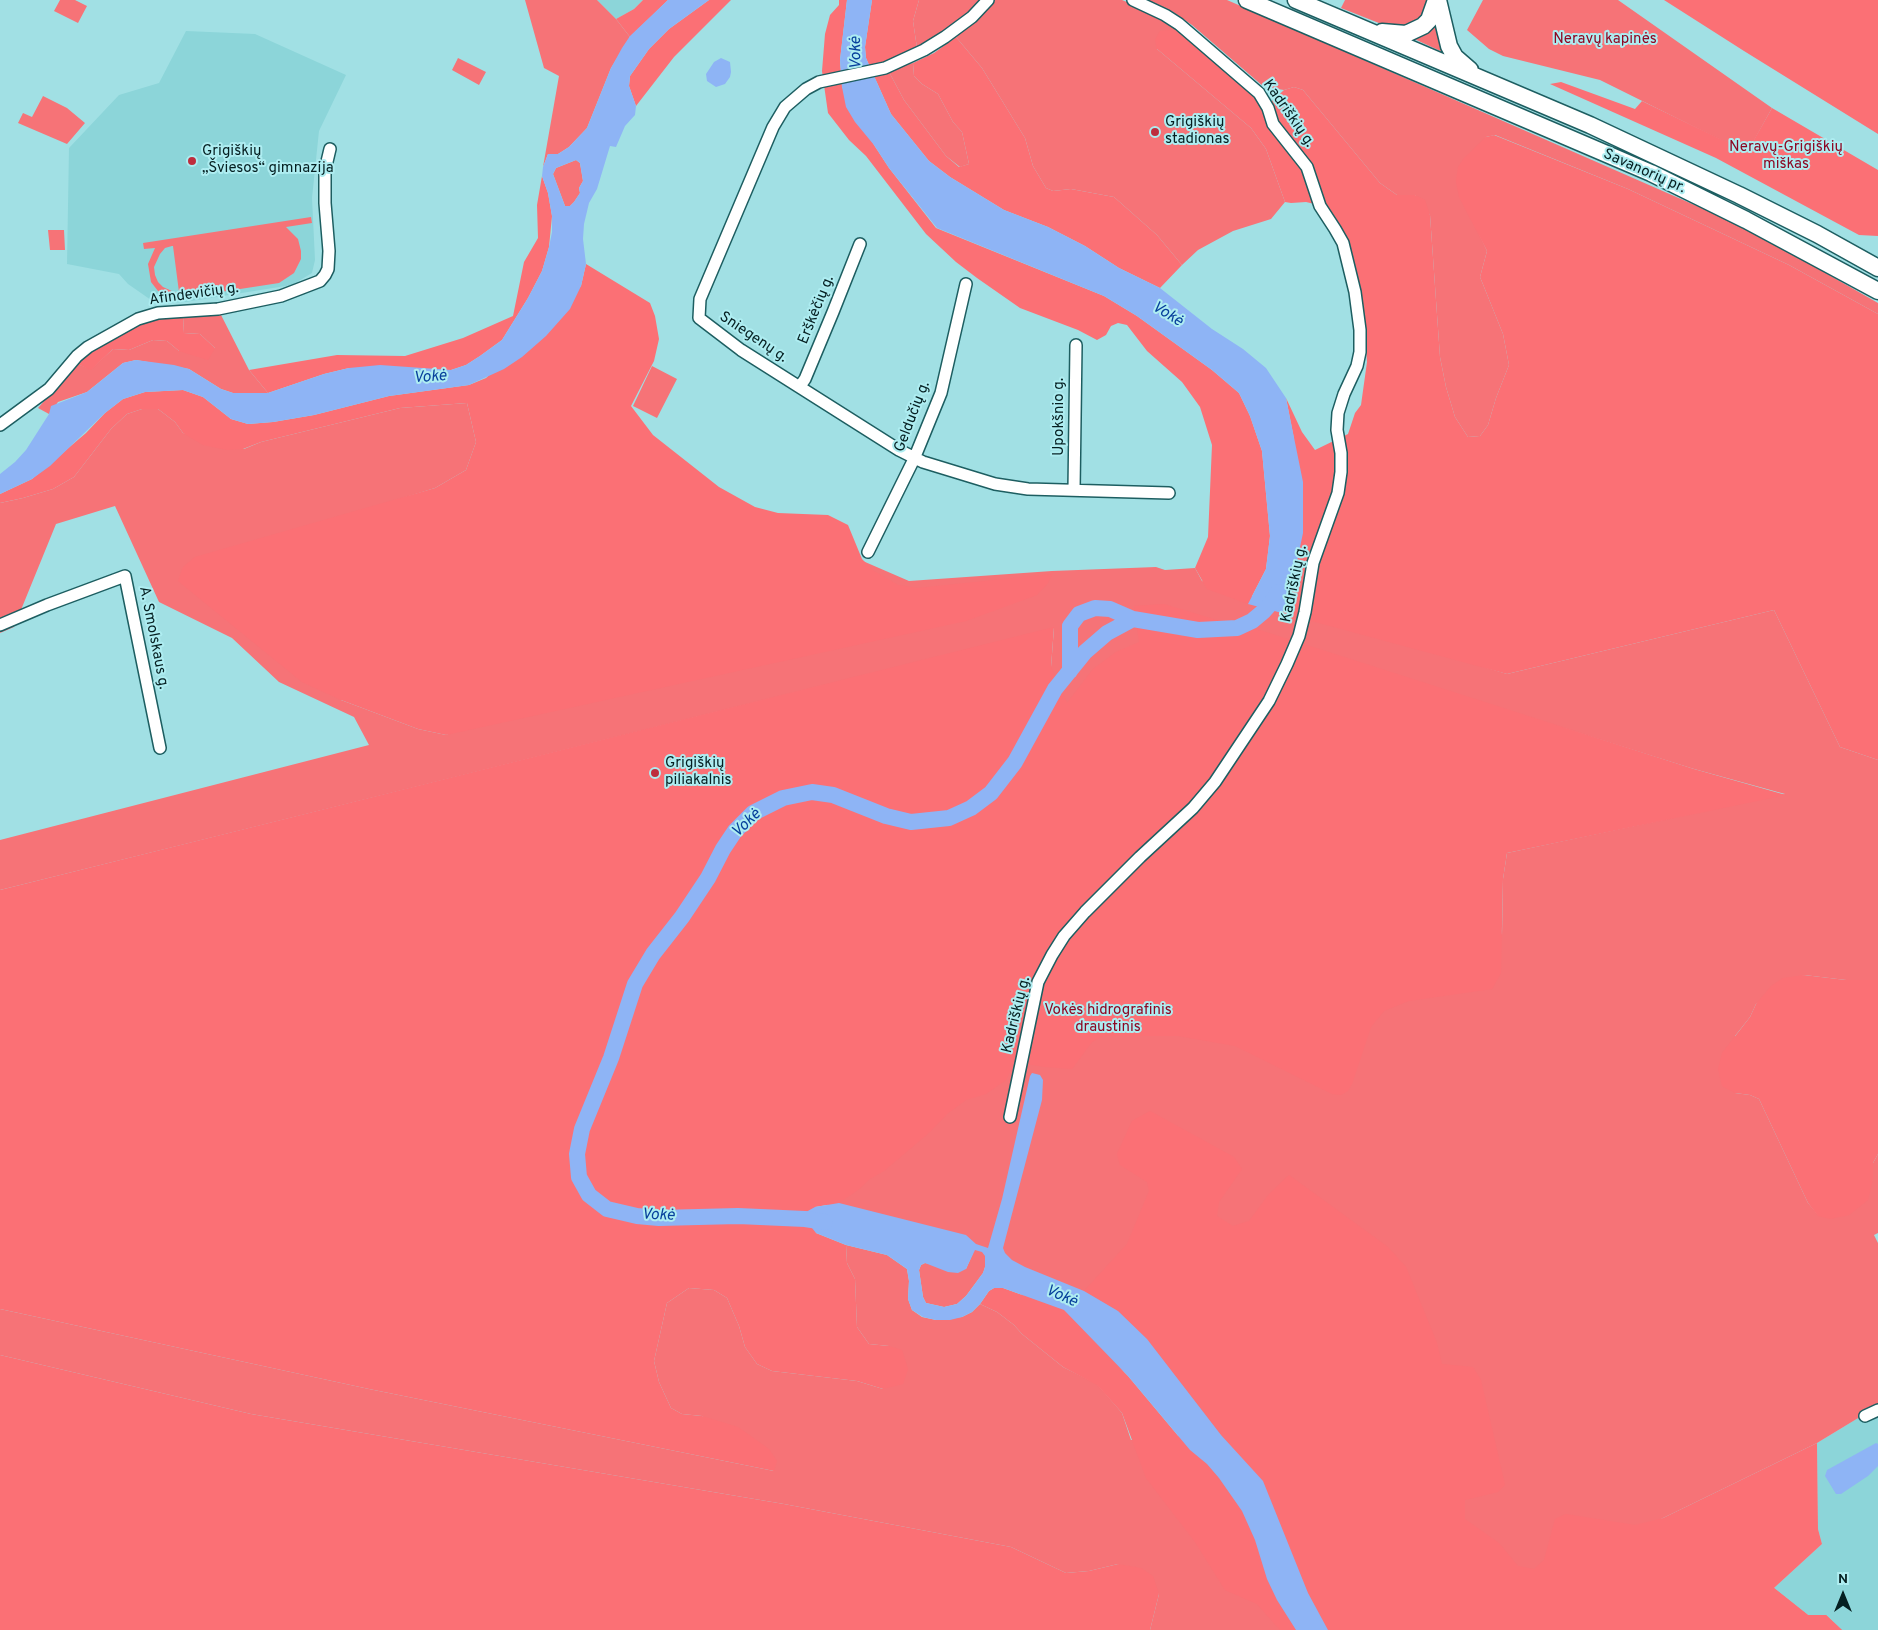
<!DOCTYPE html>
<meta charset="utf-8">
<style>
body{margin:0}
#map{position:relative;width:1878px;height:1630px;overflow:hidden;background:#a1e0e4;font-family:Overpass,sans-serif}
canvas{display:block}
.north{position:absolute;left:1818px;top:1570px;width:50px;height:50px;-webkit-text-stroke:4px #aeedf1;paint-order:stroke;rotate:0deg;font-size:14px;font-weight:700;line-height:20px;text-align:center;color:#051f21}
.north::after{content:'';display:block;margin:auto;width:18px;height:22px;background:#051f21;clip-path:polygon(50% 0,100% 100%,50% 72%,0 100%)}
</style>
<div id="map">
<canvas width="1878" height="1630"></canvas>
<div class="north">N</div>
</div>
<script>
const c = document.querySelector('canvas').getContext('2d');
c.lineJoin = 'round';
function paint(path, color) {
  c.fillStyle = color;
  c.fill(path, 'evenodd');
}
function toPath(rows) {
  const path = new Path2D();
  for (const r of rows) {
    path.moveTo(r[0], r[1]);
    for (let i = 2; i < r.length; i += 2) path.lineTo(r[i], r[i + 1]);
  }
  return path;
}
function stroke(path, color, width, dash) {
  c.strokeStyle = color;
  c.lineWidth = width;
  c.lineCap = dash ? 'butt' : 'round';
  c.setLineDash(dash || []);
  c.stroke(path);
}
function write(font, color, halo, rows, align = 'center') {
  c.font = font + ' Overpass,sans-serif';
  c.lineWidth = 4;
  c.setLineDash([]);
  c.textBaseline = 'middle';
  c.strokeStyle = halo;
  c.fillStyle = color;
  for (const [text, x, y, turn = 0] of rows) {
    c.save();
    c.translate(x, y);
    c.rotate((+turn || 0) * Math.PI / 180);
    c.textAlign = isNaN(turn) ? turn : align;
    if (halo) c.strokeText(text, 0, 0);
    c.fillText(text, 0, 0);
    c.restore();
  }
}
paint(toPath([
 [597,0,643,0,634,9,616,19],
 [186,31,255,34,346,75,319,131,312,198,315,260,312,273,292,285,185,302,165,303,151,300,128,284,119,274,67,264,69,148,119,95,159,83],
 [1878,1406,1878,1630,1842,1630,1826,1615,1808,1615,1774,1588,1822,1544,1818,1529,1817,1443]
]), '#8cd5d9');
paint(toPath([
 [60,0,75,0,87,6,78,23,54,11],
 [525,0,597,0,616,19,630,37,611,68,587,128,569,147,558,154,548,154,543,167,559,76,544,68],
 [919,0,981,0,950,28,917,48,913,21],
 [995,0,1122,0,1154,13,1183,32,1157,49,1251,128,1266,149,1285,202,1271,219,1233,231,1198,250,1182,265,1157,235,1114,197,1071,189,1053,191,1046,188,1033,166,1025,138,982,68,956,37],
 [1148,0,1227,0,1250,10,1706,210,1780,247,1878,303,1878,314,1789,265,1628,189,1495,135,1486,137,1479,234,1487,251,1480,277,1503,334,1509,365,1496,398,1488,425,1480,436,1468,437,1455,417,1446,387,1440,357,1430,215,1415,195,1397,195,1380,183,1303,90,1294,87,1284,90,1264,87,1192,25,1173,12],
 [1345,0,1430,0,1419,25,1394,29,1341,8],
 [1483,0,1618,0,1772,108,1747,153,1600,80,1503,56,1489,49,1467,30],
 [1438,13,1447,54,1412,38],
 [458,58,486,72,479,85,452,70],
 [913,63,914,76,922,84,938,94,953,122,962,132,969,164,960,167,946,156,904,100,888,70],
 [43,96,67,108,85,123,67,144,18,123,23,113,32,117],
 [576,160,580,163,583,181,579,188,580,193,574,202,570,206,565,206,553,174,556,168],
 [311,217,312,223,286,227,298,239,301,251,301,259,294,273,279,283,175,299,158,291,151,282,148,264,155,248,144,249,143,243],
 [172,246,173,246,179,292,174,292,163,287,158,282,155,275,154,267,160,254,165,248],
 [48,230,64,230,65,250,50,250],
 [220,313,249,370,268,393,233,393,221,389,189,369,136,360,123,363,87,392,58,402,49,414,38,408,77,364,91,369,113,349,129,350,153,340,167,341,179,351,215,348,200,334,184,333,183,316],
 [652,366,677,379,657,418,633,406],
 [467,403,476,442,466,470,435,488,380,505,341,700,418,729,446,735,842,552,909,581,1052,571,1156,567,1165,570,1195,568,1202,581,1507,674,1774,610,1840,747,1878,760,1878,980,1846,980,1804,975,1756,1004,1750,1017,1735,1036,1735,1093,1750,1095,1759,1099,1808,1203,1819,1216,1873,1180,1873,1163,1878,1154,1878,1233,1874,1235,1878,1243,1878,1406,1817,1443,1661,1519,1774,1588,1808,1615,1826,1615,1842,1630,1150,1630,1159,1594,1118,1564,1089,1571,1066,1573,1011,1547,784,1504,251,1414,0,1355,0,1309,369,1389,774,1471,702,1416,682,1414,671,1408,659,1382,654,1361,667,1303,689,1288,714,1290,727,1298,739,1326,745,1347,757,1364,772,1371,857,1381,883,1389,889,1346,869,1344,857,1327,855,1279,847,1263,846,1245,887,1255,907,1269,909,1281,908,1299,912,1310,922,1317,936,1320,962,1317,972,1312,980,1304,997,1312,1014,1325,1022,1334,1063,1367,1097,1384,1122,1413,1131,1440,1207,1434,985,1267,983,1273,966,1296,957,1304,944,1307,926,1303,923,1297,919,1270,921,1265,925,1263,966,1269,973,1253,823,1216,1051,667,1054,628,0,890,0,840,369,745,354,717,279,682,232,638,159,602,115,506,56,524,14,627,0,633,0,503,23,498,53,489,74,477,111,429,127,414,142,409,158,409,175,422,183,433,244,449,261,442,400,408],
 [1446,691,1694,769,1785,794,1507,853,1503,879,1502,935]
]), '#f67377');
paint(toPath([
 [643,0,668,0,630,37,616,19,634,9],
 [709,0,731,0,674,57,636,106,629,86,630,76,649,49,669,29],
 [839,0,847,0,840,60,842,87,874,145,889,168,936,228,1104,296,1137,316,1212,370,1239,393,1250,416,1262,451,1270,536,1266,569,1248,604,1207,589,1195,568,1208,537,1212,445,1200,407,1182,382,1147,351,1127,325,1118,323,1111,326,1106,335,1097,340,1078,330,1020,308,977,278,956,262,926,234,866,156,849,140,828,113,822,71,825,34,830,15,839,5],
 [872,0,919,0,913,21,917,48,888,70,904,100,946,156,959,167,969,164,962,132,953,122,938,94,922,84,914,76,913,63,934,53,956,37,982,68,1025,138,1033,166,1046,188,1053,191,1071,189,1114,197,1157,235,1182,265,1160,288,1119,268,1085,246,1048,227,1004,210,950,177,929,161,891,114,866,58,865,47],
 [1664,0,1878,0,1878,134,1744,51],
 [1169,30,1183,32,1270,103,1284,90,1294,87,1303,90,1380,183,1397,195,1415,195,1425,200,1430,215,1440,357,1446,387,1455,417,1468,437,1480,436,1488,425,1496,398,1509,365,1503,334,1480,277,1487,251,1459,197,1456,181,1458,167,1464,158,1486,137,1494,135,1628,189,1789,265,1878,314,1878,760,1840,747,1774,610,1507,674,1282,613,1290,595,1294,439,1286,398,1302,432,1315,450,1348,434,1355,413,1361,405,1367,362,1364,322,1352,254,1346,236,1338,222,1331,212,1323,206,1306,202,1291,203,1285,202,1266,149,1251,128,1157,49,1155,40,1160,31],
 [1561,82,1635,109,1642,101,1747,152,1772,108,1878,170,1878,236,1859,235,1716,158,1550,84],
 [542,176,548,193,552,216,549,247,542,271,528,298,502,340,480,356,466,365,451,370,349,368,324,374,268,393,249,370,337,355,405,356,463,338,513,316,524,262,538,238,537,205],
 [586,264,650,303,655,316,659,339,654,361,631,406,653,435,719,487,755,507,778,513,828,515,848,525,862,559,874,571,898,585,917,588,1052,574,1048,583,1037,595,966,621,446,735,418,729,341,700,302,682,178,581,183,567,195,557,435,488,466,470,476,442,467,403,400,408,261,442,243,449,227,450,203,445,183,433,175,422,158,409,142,409,127,414,111,429,74,477,53,489,23,498,0,503,0,494,32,479,86,433,105,413,123,399,145,392,183,390,203,397,231,419,248,424,273,422,314,415,389,396,469,385,486,378,581,286],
 [183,316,184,333,200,334,215,348,208,360,179,351,167,341,153,340,129,350,113,349,91,370,77,364,88,352,141,322,162,317],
 [1164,604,1217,620,1263,631,1694,769,1786,795,1507,853,1503,879,1501,973,1492,989,1409,1001,1384,1011,1371,1027,1352,1084,1348,1091,1341,1095,1332,1094,1235,1046,1178,1036,1103,1036,1092,1042,1072,1069,1045,1067,1015,1062,1006,1080,986,1094,966,1100,947,1114,930,1132,884,1171,870,1179,858,1190,839,1203,815,1207,816,1233,846,1245,847,1263,855,1279,857,1327,869,1344,889,1346,902,1350,908,1369,903,1384,883,1389,857,1381,772,1371,757,1364,745,1347,739,1326,727,1298,714,1290,689,1288,667,1303,654,1361,659,1382,671,1408,682,1414,702,1416,738,1427,769,1449,777,1461,774,1471,369,1389,0,1309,0,890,1054,627,1051,667,1067,703,1093,669,1116,652,1139,642,1134,606],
 [1804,975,1846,980,1878,980,1878,1154,1873,1163,1873,1180,1868,1200,1849,1215,1830,1219,1818,1216,1808,1203,1759,1099,1750,1095,1735,1093,1722,1086,1718,1069,1722,1053,1750,1017,1756,1004,1771,986,1783,978],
 [1150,1111,1234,1157,1242,1169,1219,1202,1217,1216,1233,1226,1249,1221,1269,1194,1289,1175,1388,1247,1406,1267,1437,1343,1442,1364,1473,1367,1481,1380,1505,1485,1498,1492,1465,1500,1465,1519,1499,1543,1518,1566,1534,1569,1544,1560,1555,1519,1566,1514,1635,1525,1663,1518,1817,1443,1818,1529,1822,1544,1774,1588,1808,1615,1826,1615,1842,1630,1328,1630,1308,1593,1281,1528,1271,1498,1147,1339,1118,1311,1084,1291,1127,1244,1149,1191,1147,1182,1120,1165,1117,1154,1132,1121],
 [994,1288,1003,1288,1064,1310,1128,1376,1190,1450,1207,1464,1242,1511,1255,1540,1267,1579,1277,1600,1296,1630,1280,1630,1257,1604,1225,1590,1195,1542,1146,1478,1122,1413,1097,1385,1063,1367,1022,1334,1014,1325,997,1312,980,1304,989,1291],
 [0,1355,251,1414,784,1504,1011,1547,1066,1573,1089,1571,1118,1564,1141,1568,1153,1576,1159,1594,1150,1630,0,1630]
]), '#fb7075');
paint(toPath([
 [668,0,709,0,669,29,649,49,630,76,629,86,636,106,635,115,625,126,616,147,610,146,597,189,589,203,584,224,583,239,586,264,581,286,570,309,546,336,522,357,504,369,469,385,389,396,314,415,273,422,248,424,231,419,203,397,183,390,145,392,123,399,105,413,50,466,32,479,0,494,0,474,15,462,26,450,49,414,51,406,87,392,123,363,136,360,174,365,189,369,221,389,233,393,268,393,324,374,349,368,380,365,451,370,466,365,480,356,502,340,528,298,542,271,549,247,552,232,552,216,548,193,542,176,543,167,548,154,558,154,569,147,587,128,611,68,622,48,630,36],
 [576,160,580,163,583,181,579,188,580,193,574,202,570,206,565,206,553,174,556,168],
 [847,0,872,0,865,47,866,58,891,114,929,161,950,177,1004,210,1048,227,1085,246,1119,268,1160,288,1212,329,1243,349,1266,368,1286,398,1303,482,1303,533,1290,595,1282,613,1248,604,1266,569,1270,536,1262,451,1250,416,1239,393,1212,370,1137,316,1104,296,937,228,889,168,874,145,855,122,846,107,842,87,840,60],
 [721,58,730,62,731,72,730,77,725,84,716,87,707,81,706,74,714,62],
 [1032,1073,1040,1075,1043,1080,1042,1100,1003,1248,1005,1253,1012,1260,1025,1267,1084,1291,1118,1311,1147,1339,1221,1435,1263,1481,1308,1593,1328,1630,1296,1630,1277,1600,1267,1579,1255,1540,1242,1511,1219,1478,1207,1464,1190,1450,1128,1376,1064,1310,1003,1288,994,1288,989,1291,980,1304,972,1312,962,1317,950,1320,936,1320,923,1317,912,1310,908,1299,909,1281,907,1269,887,1255,846,1245,816,1233,805,1219,806,1212,815,1207,839,1203,966,1235,976,1244,988,1248,1002,1199,1030,1076],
 [975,1250,982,1252,985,1256,985,1267,983,1273,966,1296,957,1304,944,1307,926,1303,923,1297,919,1270,921,1265,925,1263,948,1272,958,1273,966,1269],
 [1876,1443,1878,1444,1878,1466,1868,1476,1841,1494,1836,1494,1825,1476,1827,1470]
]), '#8eb4f5');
stroke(toPath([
 [1070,671,1070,626,1079,614,1095,608,1110,609,1133,619,1198,630,1237,628,1252,621,1264,611,1272,602,1278,592],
 [825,1222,805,1219,738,1216,659,1218,637,1216,607,1209,589,1195,579,1177,577,1154,582,1129,611,1058,635,984,653,954,682,917,708,878,723,849,735,831,753,813,783,798,812,792,833,795,886,816,911,822,949,818,971,808,991,793,1015,762,1055,689,1085,652,1107,633,1133,619]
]), '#8eb4f5', 16);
const minor = toPath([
 [988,0,972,17,945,37,924,50,885,68,819,82,806,89,785,107,773,127,700,299,699,318,741,350,899,450,923,462,995,484,1028,489,1169,493],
 [800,386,805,379,833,312,860,244],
 [0,425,49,389,77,356,88,347,138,319,158,313,218,309,281,296,320,281,325,275,328,269,329,251,325,203,325,170,330,149],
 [1074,490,1076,345],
 [868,552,914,459,941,393,966,284],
 [0,625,47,605,125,576,160,748],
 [1010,1117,1038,982,1052,955,1064,936,1085,912,1140,857,1193,808,1215,782,1269,701,1287,664,1299,636,1305,612,1313,563,1338,493,1341,472,1341,453,1337,430,1338,413,1344,394,1357,366,1360,352,1360,330,1355,292,1343,243,1335,229,1320,206,1307,167,1273,124,1268,108,1259,93,1179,24,1165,15,1133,0],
 [1865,1416,1878,1410]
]);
const highway = toPath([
 [1247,0,1651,173,1746,220,1878,291],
 [1296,0,1590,125,1739,195,1817,234,1878,268],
 [1438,0,1449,46,1455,57,1470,70],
 [1382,32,1406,34,1423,26,1429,20,1436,0]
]);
stroke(minor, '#1d5e61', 14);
stroke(highway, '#1d5e61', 19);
stroke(minor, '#fff', 11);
stroke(highway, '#fff', 16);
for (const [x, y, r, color] of [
 [1155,132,5,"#be2d3d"],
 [192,161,5,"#be2d3d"],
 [655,773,5,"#be2d3d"]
]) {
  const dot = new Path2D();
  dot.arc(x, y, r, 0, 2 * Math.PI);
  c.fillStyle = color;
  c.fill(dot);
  stroke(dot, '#aeedf1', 2);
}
write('15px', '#8d0722', '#aeedf1', [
 ["Neravų kapinės",1605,40],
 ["Neravų-Grigiškių",1786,148],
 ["miškas",1786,165],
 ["Vokės hidrografinis",1108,1011],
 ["draustinis",1108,1028]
]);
write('15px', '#051f21', '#aeedf1', [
 ["Kadriškių g.",1288,114,55],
 ["Savanorių pr.",1644,172,24],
 ["Afindevičių g.",194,295,-8],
 ["Erškėčių g.",817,310,-68],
 ["Sniegenų g.",753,338,34],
 ["Geldučių g.",913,417,-69],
 ["Upokšnio g.",1060,417,-90],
 ["Kadriškių g.",1295,584,-78],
 ["A. Smolskaus g.",153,638,79],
 ["Kadriškių g.",1017,1015,-76]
]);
write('15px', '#051f21', '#aeedf1', [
 ["Grigiškių",1165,123],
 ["stadionas",1165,140],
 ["Grigiškių",202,152],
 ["„Šviesos“ gimnazija",202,169],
 ["Grigiškių",665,764],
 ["piliakalnis",665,781]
], 'left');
write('italic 16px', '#07409c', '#aeedf1', [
 ["Vokė",857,53,-91],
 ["Vokė",1167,315,32],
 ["Vokė",430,378,-4],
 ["Vokė",747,824,-44],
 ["Vokė",658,1216,2],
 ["Vokė",1061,1297,24]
]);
</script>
